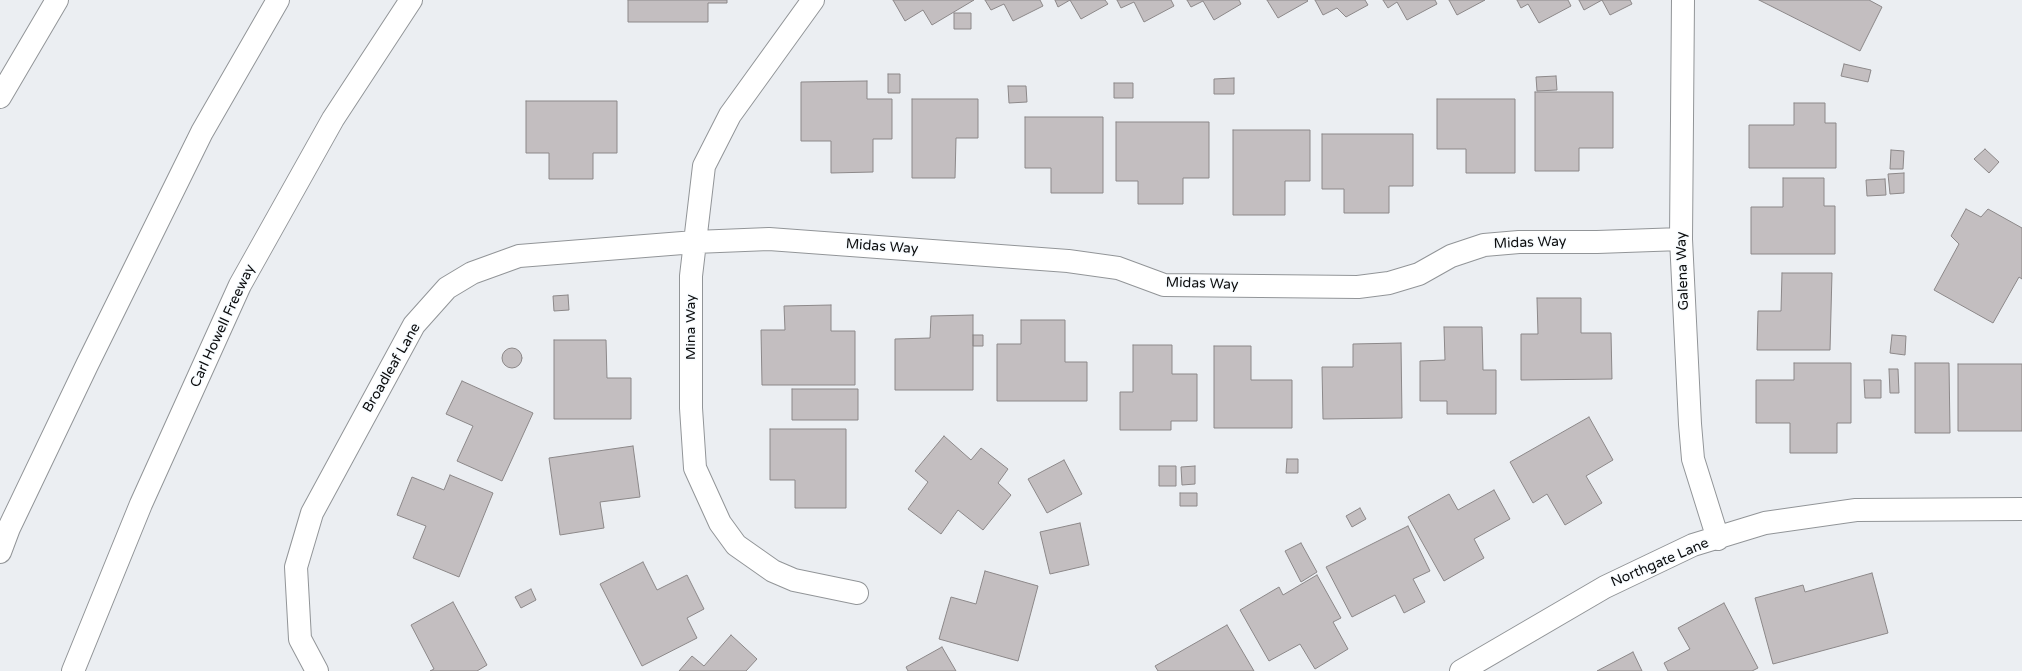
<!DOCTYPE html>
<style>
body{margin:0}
canvas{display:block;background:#ebeef2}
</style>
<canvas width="2022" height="671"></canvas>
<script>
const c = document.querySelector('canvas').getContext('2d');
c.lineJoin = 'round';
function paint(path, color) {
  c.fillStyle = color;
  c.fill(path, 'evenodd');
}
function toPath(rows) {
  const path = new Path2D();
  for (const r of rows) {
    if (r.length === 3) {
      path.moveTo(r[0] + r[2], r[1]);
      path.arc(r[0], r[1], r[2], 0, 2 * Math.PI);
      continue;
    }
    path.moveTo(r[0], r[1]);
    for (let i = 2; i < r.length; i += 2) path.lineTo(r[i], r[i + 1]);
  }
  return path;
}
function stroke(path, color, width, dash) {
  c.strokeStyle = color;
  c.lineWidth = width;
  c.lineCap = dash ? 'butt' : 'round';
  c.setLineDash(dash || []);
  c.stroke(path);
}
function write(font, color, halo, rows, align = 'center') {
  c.font = font + ' "Varela Round",sans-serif';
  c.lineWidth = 3;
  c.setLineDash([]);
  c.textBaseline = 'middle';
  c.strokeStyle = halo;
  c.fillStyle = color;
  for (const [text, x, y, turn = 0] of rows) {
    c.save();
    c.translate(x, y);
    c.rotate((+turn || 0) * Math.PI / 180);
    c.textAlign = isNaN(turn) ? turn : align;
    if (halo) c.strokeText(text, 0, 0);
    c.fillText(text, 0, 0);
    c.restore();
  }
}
const building = toPath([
 [628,0,727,0,727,3,708,3,708,22,628,22,628,0],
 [893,0,974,0,932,25,923,10,905,21,893,0],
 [985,0,1040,0,1043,6,1013,21,1004,4,991,10,985,0],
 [1055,0,1070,0,1058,7,1055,0],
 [1070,0,1105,0,1108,4,1081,19,1070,0],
 [1117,0,1171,0,1174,6,1144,22,1134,2,1121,8,1117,0],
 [1187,0,1239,0,1241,4,1214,20,1203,1,1191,7,1187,0],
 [1267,0,1307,0,1308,1,1278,18,1267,0],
 [1315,0,1365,0,1368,5,1346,17,1337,8,1323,15,1315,0],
 [1383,0,1435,0,1437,4,1407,20,1397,2,1388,8,1383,0],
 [1449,0,1485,0,1457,15,1449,0],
 [1517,0,1568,0,1571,6,1539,23,1528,4,1521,8,1517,0],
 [1579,0,1602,0,1584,10,1579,0],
 [1602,0,1630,0,1632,4,1610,15,1602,0],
 [1759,0,1869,0,1882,7,1860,51,1759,0],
 [954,13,971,13,971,29,954,29,954,13],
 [1844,64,1871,70,1868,82,1841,76,1844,64],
 [888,74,900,74,900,93,888,93,888,74],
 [1556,76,1557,90,1537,91,1536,77,1556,76],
 [1234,78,1234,94,1214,94,1214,79,1234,78],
 [867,81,867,99,892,99,892,139,873,139,873,172,831,173,831,141,801,141,801,82,867,81],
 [1114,83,1133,83,1133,98,1114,98,1114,83],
 [1008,86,1026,86,1027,102,1009,103,1008,86],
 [1535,92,1613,92,1613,148,1579,148,1579,171,1535,171,1535,92],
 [912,99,978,99,978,138,956,138,955,178,912,178,912,99],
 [1437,99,1515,99,1515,173,1466,173,1466,149,1437,149,1437,99],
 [526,101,617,101,617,153,593,153,593,179,549,179,549,153,526,153,526,101],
 [1794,103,1825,103,1825,123,1836,123,1836,168,1749,168,1749,125,1794,125,1794,103],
 [1025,117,1103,117,1103,193,1051,193,1051,168,1025,168,1025,117],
 [1116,122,1209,122,1209,178,1183,178,1183,204,1138,204,1138,181,1116,181,1116,122],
 [1233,130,1310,130,1310,181,1285,181,1285,215,1233,215,1233,130],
 [1322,134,1413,134,1413,186,1389,186,1389,213,1344,213,1344,189,1322,189,1322,134],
 [1985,149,1999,162,1989,173,1974,159,1985,149],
 [1891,150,1904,151,1903,169,1890,169,1891,150],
 [1904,173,1904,193,1890,194,1888,174,1904,173],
 [1783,178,1824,178,1824,206,1835,206,1835,254,1751,254,1751,207,1783,207,1783,178],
 [1885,179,1886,195,1867,196,1866,180,1885,179],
 [1966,209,1981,217,1988,209,2022,228,2022,279,2019,277,1993,323,1934,290,1959,244,1951,236,1966,209],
 [1782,273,1832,273,1830,350,1757,350,1758,311,1781,311,1782,273],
 [568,295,569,310,554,311,553,296,568,295],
 [1537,298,1581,298,1581,333,1611,333,1612,379,1521,380,1521,334,1538,334,1537,298],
 [831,305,831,331,855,331,855,385,762,385,761,330,785,330,784,306,831,305],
 [973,315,973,390,895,390,895,339,930,338,931,316,973,315],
 [1021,320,1065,320,1065,362,1087,362,1087,401,997,401,997,344,1021,344,1021,320],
 [1444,327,1482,327,1483,370,1496,370,1496,414,1447,414,1447,401,1420,401,1420,361,1445,360,1444,327],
 [973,335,983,335,983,346,973,346,973,335],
 [1892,335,1906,336,1905,355,1890,353,1892,335],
 [554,340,606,340,607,378,631,378,631,419,554,419,554,340],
 [1401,343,1402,418,1323,419,1322,367,1353,367,1353,344,1401,343],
 [1133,345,1172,345,1172,374,1197,374,1197,421,1171,421,1171,430,1120,430,1120,392,1133,392,1133,345],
 [1214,346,1251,346,1251,380,1292,380,1292,428,1214,428,1214,346],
 [512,358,10],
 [1794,363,1851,363,1851,423,1837,423,1837,453,1790,453,1790,423,1756,423,1756,380,1794,380,1794,363],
 [1915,363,1949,363,1950,433,1915,433,1915,363],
 [1958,364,2022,364,2022,431,1958,431,1958,364],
 [1889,369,1898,369,1899,393,1890,393,1889,369],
 [1864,380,1881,380,1881,398,1865,398,1864,380],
 [462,381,533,413,502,481,457,461,473,426,446,414,462,381],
 [792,389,858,389,858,420,792,420,792,389],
 [1589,417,1613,460,1586,476,1602,503,1565,525,1547,494,1533,503,1510,462,1589,417],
 [770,429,846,429,846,508,795,508,795,480,770,480,770,429],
 [944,436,971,460,981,448,1008,469,998,483,1011,495,983,530,958,510,941,534,908,509,928,482,915,471,944,436],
 [633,446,640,497,600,502,604,528,560,535,549,458,633,446],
 [1287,459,1298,459,1298,473,1286,473,1287,459],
 [1064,460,1082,494,1047,513,1028,479,1064,460],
 [1159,466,1176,466,1176,486,1159,486,1159,466],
 [1195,466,1195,484,1182,485,1181,467,1195,466],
 [450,475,493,493,459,577,413,558,426,526,397,515,412,477,444,490,450,475],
 [1494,490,1510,519,1474,539,1484,558,1444,581,1408,517,1449,494,1458,510,1494,490],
 [1180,493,1197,493,1197,506,1180,506,1180,493],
 [1360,508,1366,519,1352,527,1346,516,1360,508],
 [1080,523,1089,565,1050,574,1040,532,1080,523],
 [1408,526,1430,571,1413,579,1425,602,1404,613,1395,595,1352,617,1326,567,1408,526],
 [1301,543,1317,572,1301,582,1285,551,1301,543],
 [643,562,657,590,687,575,704,609,687,618,697,638,642,666,600,584,643,562],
 [985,571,1038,586,1018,661,939,639,951,597,976,604,985,571],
 [1872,573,1888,633,1773,664,1755,598,1803,585,1805,592,1872,573],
 [1317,575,1341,618,1333,622,1348,649,1315,669,1300,644,1269,661,1240,610,1279,587,1283,595,1317,575],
 [531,589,536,600,521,608,515,597,531,589],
 [453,602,487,665,477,671,430,671,434,669,411,625,453,602],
 [1724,603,1758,668,1752,671,1668,671,1664,663,1690,649,1678,628,1724,603],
 [1227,625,1254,671,1158,671,1155,666,1227,625],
 [731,635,757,659,746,671,679,671,692,656,704,666,731,635],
 [942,647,956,671,908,671,906,667,942,647],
 [1633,652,1642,671,1597,671,1633,652]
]);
paint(building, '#c3bec0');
stroke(building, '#8c8889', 1);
const street = toPath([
 [813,0,730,115,704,166,691,276,691,408,695,468,720,523,736,545,773,571,794,580,857,593],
 [1683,0,1681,239,1690,424,1693,459,1718,539],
 [0,97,57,0],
 [317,671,300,639,296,567,312,513,414,325,447,288,472,273,519,256,695,242,769,239,1068,261,1118,268,1164,285,1358,287,1389,283,1419,274,1451,256,1484,245,1519,242,1597,242,1681,239],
 [1461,671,1605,587,1693,545,1765,523,1856,510,2022,509]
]);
const highway = toPath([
 [0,552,9,528,87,365,202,132,278,0],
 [73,671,141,504,240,285,333,119,411,0]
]);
stroke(street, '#929598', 24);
stroke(highway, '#929598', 24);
stroke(street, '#fff', 22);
stroke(highway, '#fff', 22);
write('14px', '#0d0e0f', '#f8fcff', [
 ["Midas Way",1530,243,-2],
 ["Midas Way",882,247,4],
 ["Galena Way",1683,271,-92],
 ["Midas Way",1202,284,2],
 ["Carl Howell Freeway",223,326,-65],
 ["Mina Way",691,327,-90],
 ["Broadleaf Lane",392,368,-60],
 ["Northgate Lane",1660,563,-23]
]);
</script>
